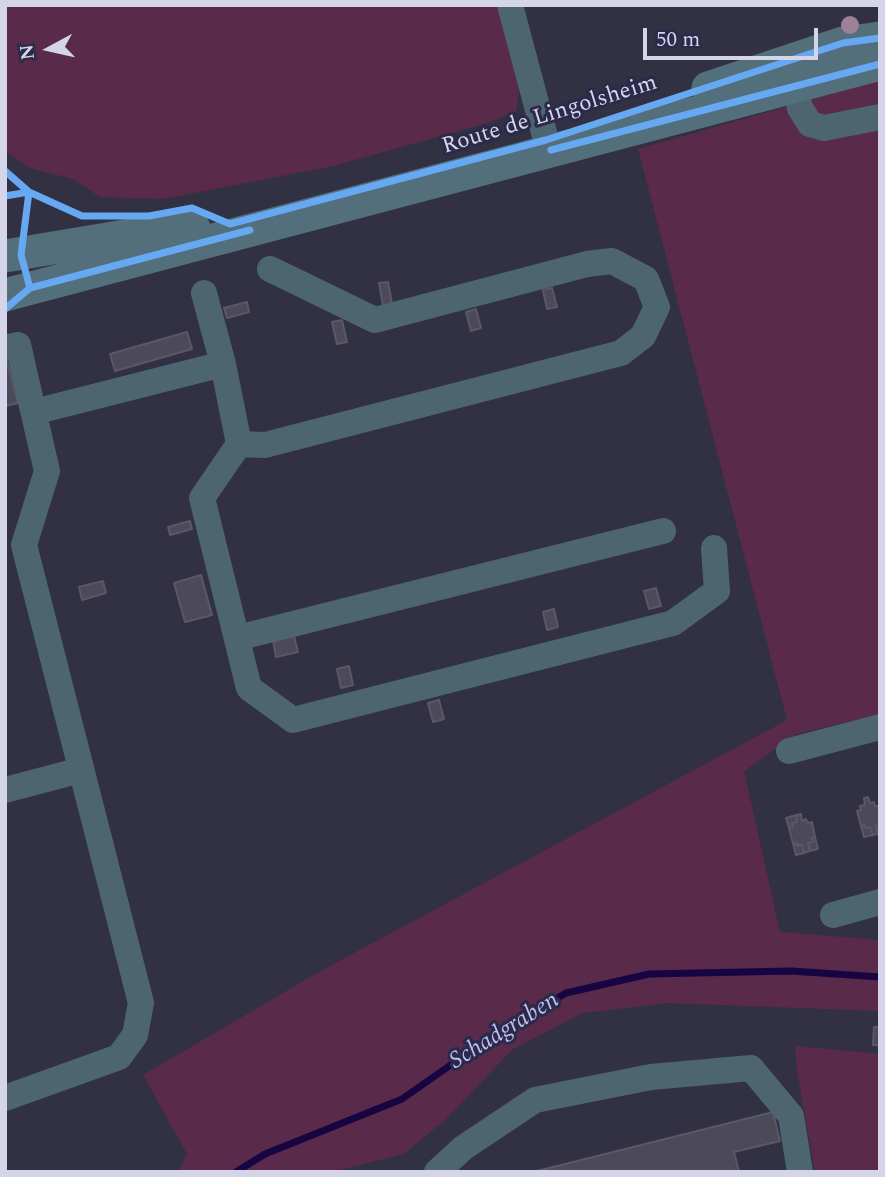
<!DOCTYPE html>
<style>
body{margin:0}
#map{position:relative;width:885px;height:1177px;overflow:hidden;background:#323143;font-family:Spectral,serif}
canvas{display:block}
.frame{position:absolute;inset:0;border:7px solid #d5d5ea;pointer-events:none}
.north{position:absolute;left:14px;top:14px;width:70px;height:70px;-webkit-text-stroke:5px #2b2a4a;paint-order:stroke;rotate:262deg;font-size:19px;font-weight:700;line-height:28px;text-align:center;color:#d5d5ea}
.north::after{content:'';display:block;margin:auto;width:24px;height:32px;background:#d5d5ea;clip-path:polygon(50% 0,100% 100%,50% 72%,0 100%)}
.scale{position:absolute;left:643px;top:28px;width:175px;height:32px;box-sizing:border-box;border:4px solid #d5d5ea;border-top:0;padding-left:9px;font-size:21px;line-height:24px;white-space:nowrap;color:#d5d5ea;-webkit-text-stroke:5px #2b2a4a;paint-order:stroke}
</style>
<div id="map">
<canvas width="885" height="1177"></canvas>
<div class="frame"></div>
<div class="north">N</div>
<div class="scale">50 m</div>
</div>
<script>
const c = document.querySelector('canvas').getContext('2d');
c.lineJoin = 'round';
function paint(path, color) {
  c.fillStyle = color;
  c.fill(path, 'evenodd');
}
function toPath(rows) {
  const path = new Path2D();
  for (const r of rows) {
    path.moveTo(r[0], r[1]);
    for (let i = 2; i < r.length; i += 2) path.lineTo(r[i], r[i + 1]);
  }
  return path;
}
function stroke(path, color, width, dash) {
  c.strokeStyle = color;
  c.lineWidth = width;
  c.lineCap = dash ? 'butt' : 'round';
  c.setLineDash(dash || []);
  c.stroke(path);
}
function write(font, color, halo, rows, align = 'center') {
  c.font = font + ' Spectral,serif';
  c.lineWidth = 6;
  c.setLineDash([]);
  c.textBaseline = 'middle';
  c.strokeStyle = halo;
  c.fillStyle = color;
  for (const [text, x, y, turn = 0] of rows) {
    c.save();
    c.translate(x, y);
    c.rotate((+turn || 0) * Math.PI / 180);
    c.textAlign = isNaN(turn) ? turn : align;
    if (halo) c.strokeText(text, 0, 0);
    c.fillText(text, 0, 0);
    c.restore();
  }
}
paint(toPath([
 [5,5,499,5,520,85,516,112,488,123,333,166,163,199,100,197,73,179,29,168,5,151],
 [880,80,880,714,797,734,744,771,780,932,880,940,880,1011,668,1003,583,1013,513,1049,445,1120,404,1154,331,1172,178,1172,187,1154,143,1075,317,973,787,720,638,149],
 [795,1046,880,1054,880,1172,815,1172,797,1071]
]), '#592a49');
stroke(toPath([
 [236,1172,265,1154,402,1099,495,1034,566,993,649,974,791,971,880,977]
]), '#170443', 7);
const building = toPath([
 [388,282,392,304,383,306,379,283,388,282],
 [552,288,557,307,547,309,543,290,552,288],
 [247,302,249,312,227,318,224,308,247,302],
 [476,309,481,328,471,331,466,312,476,309],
 [342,320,347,342,337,344,332,322,342,320],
 [187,332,192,349,115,371,110,354,187,332],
 [6,358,18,403,5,406,5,359,6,358],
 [190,521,192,529,170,535,168,527,190,521],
 [201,575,212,615,185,622,174,583,201,575],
 [103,581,106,593,82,600,79,587,103,581],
 [656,588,661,606,649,609,644,591,656,588],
 [554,609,558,627,547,630,543,612,554,609],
 [294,636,298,652,276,657,273,640,294,636],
 [349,666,353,685,341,688,337,669,349,666],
 [439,700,444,719,433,722,428,703,439,700],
 [868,797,870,803,874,802,875,806,880,806,880,825,876,826,878,834,873,835,870,827,865,828,864,825,861,826,857,811,861,810,860,806,865,805,864,798,868,797],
 [801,814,802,821,806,819,807,823,812,822,815,837,812,838,813,842,808,843,810,851,804,853,802,845,793,844,789,828,793,827,792,823,797,822,796,815,801,814],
 [796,815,797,822,792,823,793,827,789,828,786,818,796,815],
 [864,825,865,828,870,827,873,835,864,837,861,826,864,825],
 [815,837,818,849,810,851,808,843,813,842,812,838,815,837],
 [797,843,797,846,802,845,804,853,796,855,793,844,797,843],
 [874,1027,880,1027,880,1045,873,1045,874,1027],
 [773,1112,780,1141,734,1152,739,1172,533,1172,773,1112]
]);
paint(building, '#4c4958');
stroke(building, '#5a5766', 2);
stroke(toPath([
 [510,5,546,140],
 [795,86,800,108,810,124,824,128,880,117],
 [204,293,223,364],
 [5,348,18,345,47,471,24,545,141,1003,135,1035,119,1057,5,1098],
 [34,412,223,364,239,444,202,498,249,688,293,720,673,623,717,591,714,548],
 [239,444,265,445,621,353,643,336,657,307,646,279,612,261,587,264,375,320,270,269],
 [237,638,663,531],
 [789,751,880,727],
 [5,790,81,770],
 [833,915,880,902],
 [437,1172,463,1148,535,1100,651,1077,751,1068,791,1116,800,1172]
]), '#4d6571', 26);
stroke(toPath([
 [708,88,843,43,880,38],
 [5,256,137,234,194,228],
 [5,295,880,64]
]), '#526f7b', 33);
stroke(toPath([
 [551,150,880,64],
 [5,171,29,192,82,216,149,216,192,208,230,224,546,140,843,43,880,38],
 [5,196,29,192,21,255,30,288],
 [5,309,30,288,250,230]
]), '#66a8f1', 7);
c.fillStyle = '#9e8199';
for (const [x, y] of [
 [850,25]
]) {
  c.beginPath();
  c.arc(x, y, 9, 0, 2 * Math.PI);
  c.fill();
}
write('23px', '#d5d5ea', '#2b2a4a', [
 ["Route de Lingolsheim",550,116,-17]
]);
write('italic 24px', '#bfbff1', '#2b2a4a', [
 ["Schadgraben",505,1032,-32]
]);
</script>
